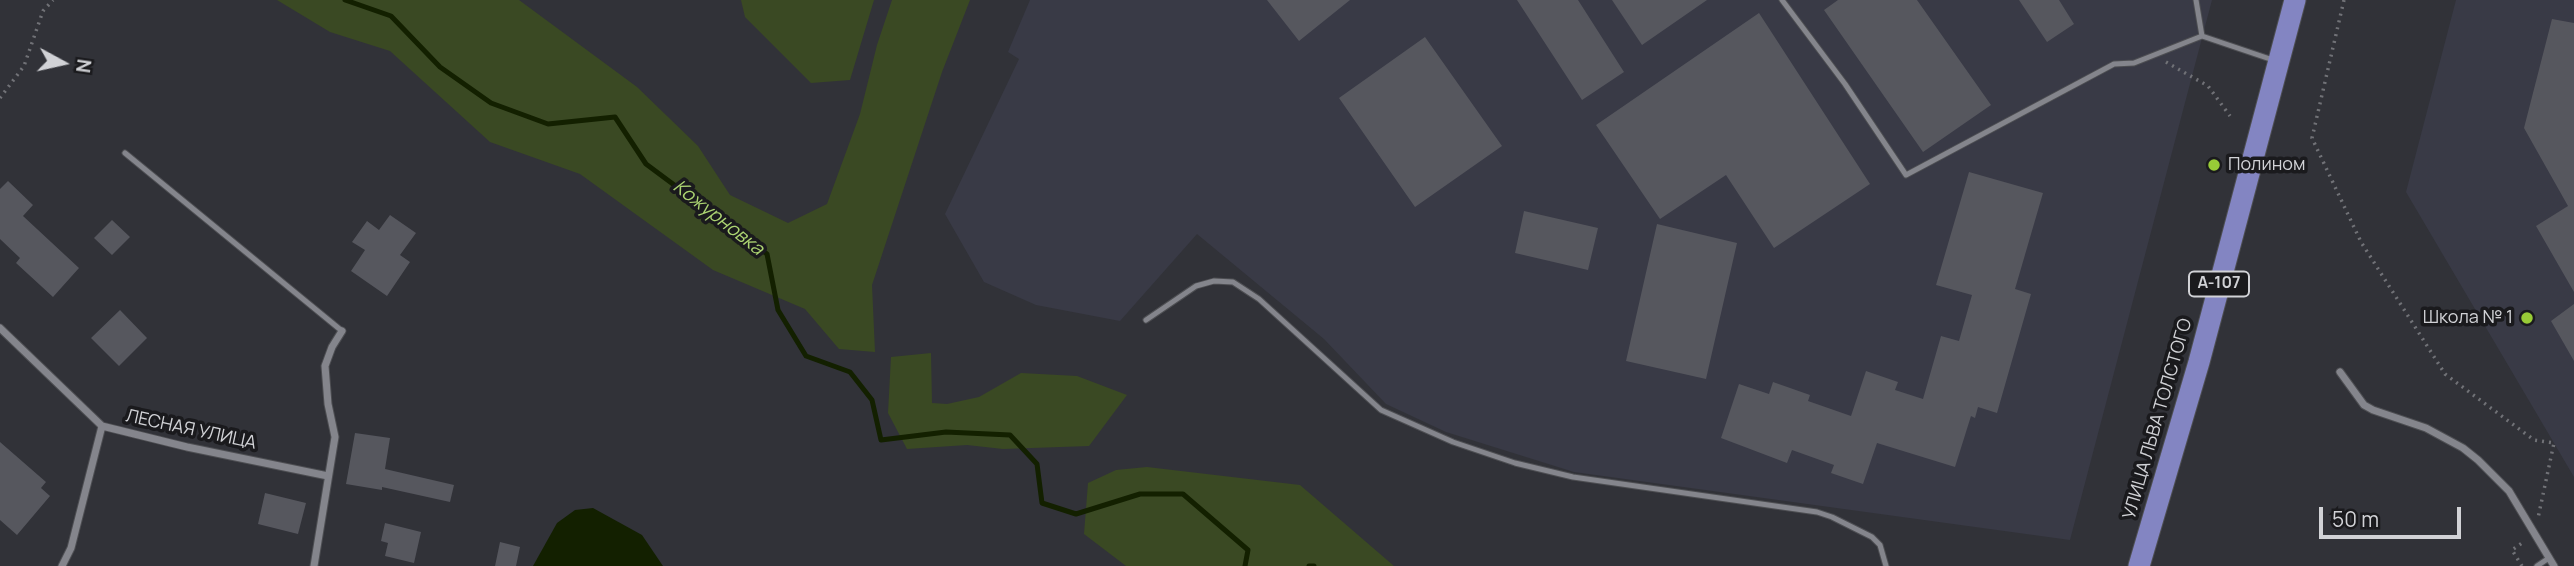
<!DOCTYPE html>
<meta charset="utf-8">
<style>
body{margin:0}
#map{position:relative;width:2574px;height:566px;overflow:hidden;background:#313238;font-family:Manrope,sans-serif}
canvas{display:block}
.north{position:absolute;left:28px;top:28px;width:70px;height:70px;-webkit-text-stroke:5px #1a1a1d;paint-order:stroke;rotate:98deg;font-size:19px;font-weight:700;line-height:28px;text-align:center;color:#d1d2d6}
.north::after{content:'';display:block;margin:auto;width:24px;height:32px;background:#d1d2d6;clip-path:polygon(50% 0,100% 100%,50% 72%,0 100%)}
.scale{position:absolute;left:2319px;top:507px;width:142px;height:32px;box-sizing:border-box;border:4px solid #d1d2d6;border-top:0;padding-left:9px;font-size:21px;line-height:24px;white-space:nowrap;color:#d1d2d6;-webkit-text-stroke:5px #1a1a1d;paint-order:stroke}
</style>
<div id="map">
<canvas width="2574" height="566"></canvas>
<div class="north">N</div>
<div class="scale">50 m</div>
</div>
<script>
const c = document.querySelector('canvas').getContext('2d');
c.lineJoin = 'round';
function paint(path, color) {
  c.fillStyle = color;
  c.fill(path, 'evenodd');
}
function toPath(rows) {
  const path = new Path2D();
  for (const r of rows) {
    path.moveTo(r[0], r[1]);
    for (let i = 2; i < r.length; i += 2) path.lineTo(r[i], r[i + 1]);
  }
  return path;
}
function stroke(path, color, width, dash) {
  c.strokeStyle = color;
  c.lineWidth = width;
  c.lineCap = dash ? 'butt' : 'round';
  c.setLineDash(dash || []);
  c.stroke(path);
}
function write(font, color, halo, rows, align = 'center') {
  c.font = font + ' Manrope,sans-serif';
  c.lineWidth = 7;
  c.setLineDash([]);
  c.textBaseline = 'middle';
  c.strokeStyle = halo;
  c.fillStyle = color;
  for (const [text, x, y, turn = 0] of rows) {
    c.save();
    c.translate(x, y);
    c.rotate((+turn || 0) * Math.PI / 180);
    c.textAlign = isNaN(turn) ? turn : align;
    if (halo) c.strokeText(text, 0, 0);
    c.fillText(text, 0, 0);
    c.restore();
  }
}
paint(toPath([
 [1030,0,2212,0,2070,540,1574,472,1446,432,1386,404,1324,339,1197,234,1120,321,1036,305,984,282,945,214,1019,59,1008,52],
 [2456,0,2574,0,2574,477,2406,192]
]), '#393a46');
paint(toPath([
 [277,0,519,0,637,87,698,146,730,195,788,223,827,204,860,114,877,45,892,0,970,0,942,72,872,285,875,352,839,349,805,309,713,270,580,174,490,142,390,51,330,32],
 [741,0,874,0,850,80,811,83,745,17],
 [931,353,932,403,947,404,979,397,1021,373,1077,376,1127,395,1089,446,1003,449,967,445,907,449,888,413,891,357],
 [1147,467,1300,485,1394,566,1126,566,1084,534,1088,483,1116,470]
]), '#3a4923');
paint(toPath([
 [593,508,642,535,663,566,533,566,557,523,575,510]
]), '#132000');
stroke(toPath([
 [345,0,391,16,440,67,491,103,548,124,615,117,646,164,767,254,778,310,806,356,850,372,872,400,881,440,946,432,1010,435,1037,464,1042,503,1076,514,1140,494,1183,494,1248,550,1245,566],
 [1309,566,1314,566]
]), '#132000', 5);
paint(toPath([
 [1267,0,1350,0,1299,41],
 [1517,0,1578,0,1624,72,1582,100],
 [1612,0,1707,0,1642,45],
 [1838,0,1917,0,1991,105,1923,152,1824,10],
 [2019,0,2059,0,2074,24,2047,42],
 [1759,13,1870,184,1774,248,1726,175,1660,219,1596,125],
 [2552,19,2574,23,2574,292,2536,226,2568,206,2524,128],
 [1425,37,1502,146,1415,207,1339,98],
 [1969,172,2043,193,2015,289,2031,294,1997,413,1978,407,1975,418,1971,416,1955,467,1877,443,1863,484,1831,473,1834,465,1792,450,1787,463,1721,438,1739,384,1769,394,1773,382,1810,395,1808,401,1851,416,1866,371,1898,382,1895,390,1923,399,1941,336,1959,341,1972,295,1936,285],
 [8,181,33,205,23,216,79,268,53,297,16,263,20,258,0,239,0,189],
 [1524,211,1598,228,1588,270,1515,253],
 [390,215,416,233,400,255,410,262,387,296,351,271,365,250,352,242,367,221,379,230],
 [112,220,130,237,112,255,94,238],
 [1657,224,1737,243,1706,379,1626,361],
 [2574,304,2574,361,2551,321],
 [120,310,147,338,119,366,91,338],
 [355,433,390,438,385,469,454,485,450,502,382,487,382,490,346,484],
 [0,442,46,482,41,488,50,496,17,535,0,520],
 [265,493,306,503,298,534,258,524],
 [385,523,421,532,414,563,385,556,388,543,381,541],
 [500,542,520,547,516,566,495,566]
]), '#56575e');
const lane = toPath([
 [1782,0,1845,84,1906,175,2114,64,2134,63,2202,36],
 [2196,0,2202,36,2273,60],
 [125,153,342,331],
 [1146,320,1196,286,1214,281,1233,282,1259,299,1381,410,1453,442,1515,463,1573,477,1817,512,1832,517,1872,537,1880,545,1886,566],
 [2537,566,2549,558]
]);
const street = toPath([
 [0,328,102,426,187,447,328,476],
 [2340,372,2364,405,2373,410,2426,428,2463,448,2478,460,2509,491,2554,566],
 [62,566,71,548,102,426],
 [314,566,335,437,328,404,325,366,332,347,342,331]
]);
const highway = toPath([
 [2139,566,2199,362,2295,0]
]);
stroke(lane, '#4d4e52', 7);
stroke(street, '#4d4e52', 9);
stroke(highway, '#4d4e52', 23);
stroke(toPath([
 [2344,0,2312,138,2361,242,2445,374,2534,440,2554,443,2538,518],
 [2166,62,2208,86,2230,116],
 [0,98,24,66,43,11,53,0],
 [2522,566,2512,550,2525,541]
]), '#717277', 3.5, [2, 5]);
stroke(lane, '#84858c', 5);
stroke(street, '#84858c', 7);
stroke(highway, '#8385c2', 21);
for (const [x, y, r, color] of [
 [2214,165,7,"#98cb37"],
 [2527,318,7,"#98cb37"]
]) {
  const dot = new Path2D();
  dot.arc(x, y, r, 0, 2 * Math.PI);
  c.fillStyle = color;
  c.fill(dot);
  stroke(dot, '#1a1a1d', 2.5);
}
for (const [x, y, w] of [
 [2219,284,60]
]) {
  const box = new Path2D();
  box.roundRect(x - w / 2, y - 12.5, w, 25, 5);
  c.fillStyle = '#1a1a1d';
  c.fill(box);
  stroke(box, '#d1d2d6', 2);
}
write('bold 16px', '#d1d2d6', null, [
 ["А-107",2219,284]
]);
write('18px', '#d1d2d6', '#1a1a1d', [
 ["Полином",2228,165],
 ["Школа № 1",2513,318,"right"]
], 'left');
write('18px', '#d1d2d6', '#1a1a1d', [
 ["УЛИЦА ЛЬВА ТОЛСТОГО",2158,419,-74],
 ["ЛЕСНАЯ УЛИЦА",191,430,12]
]);
write('italic 19px', '#acd472', '#1a1a1d', [
 ["Кожурновка",718,218,38]
]);
</script>
